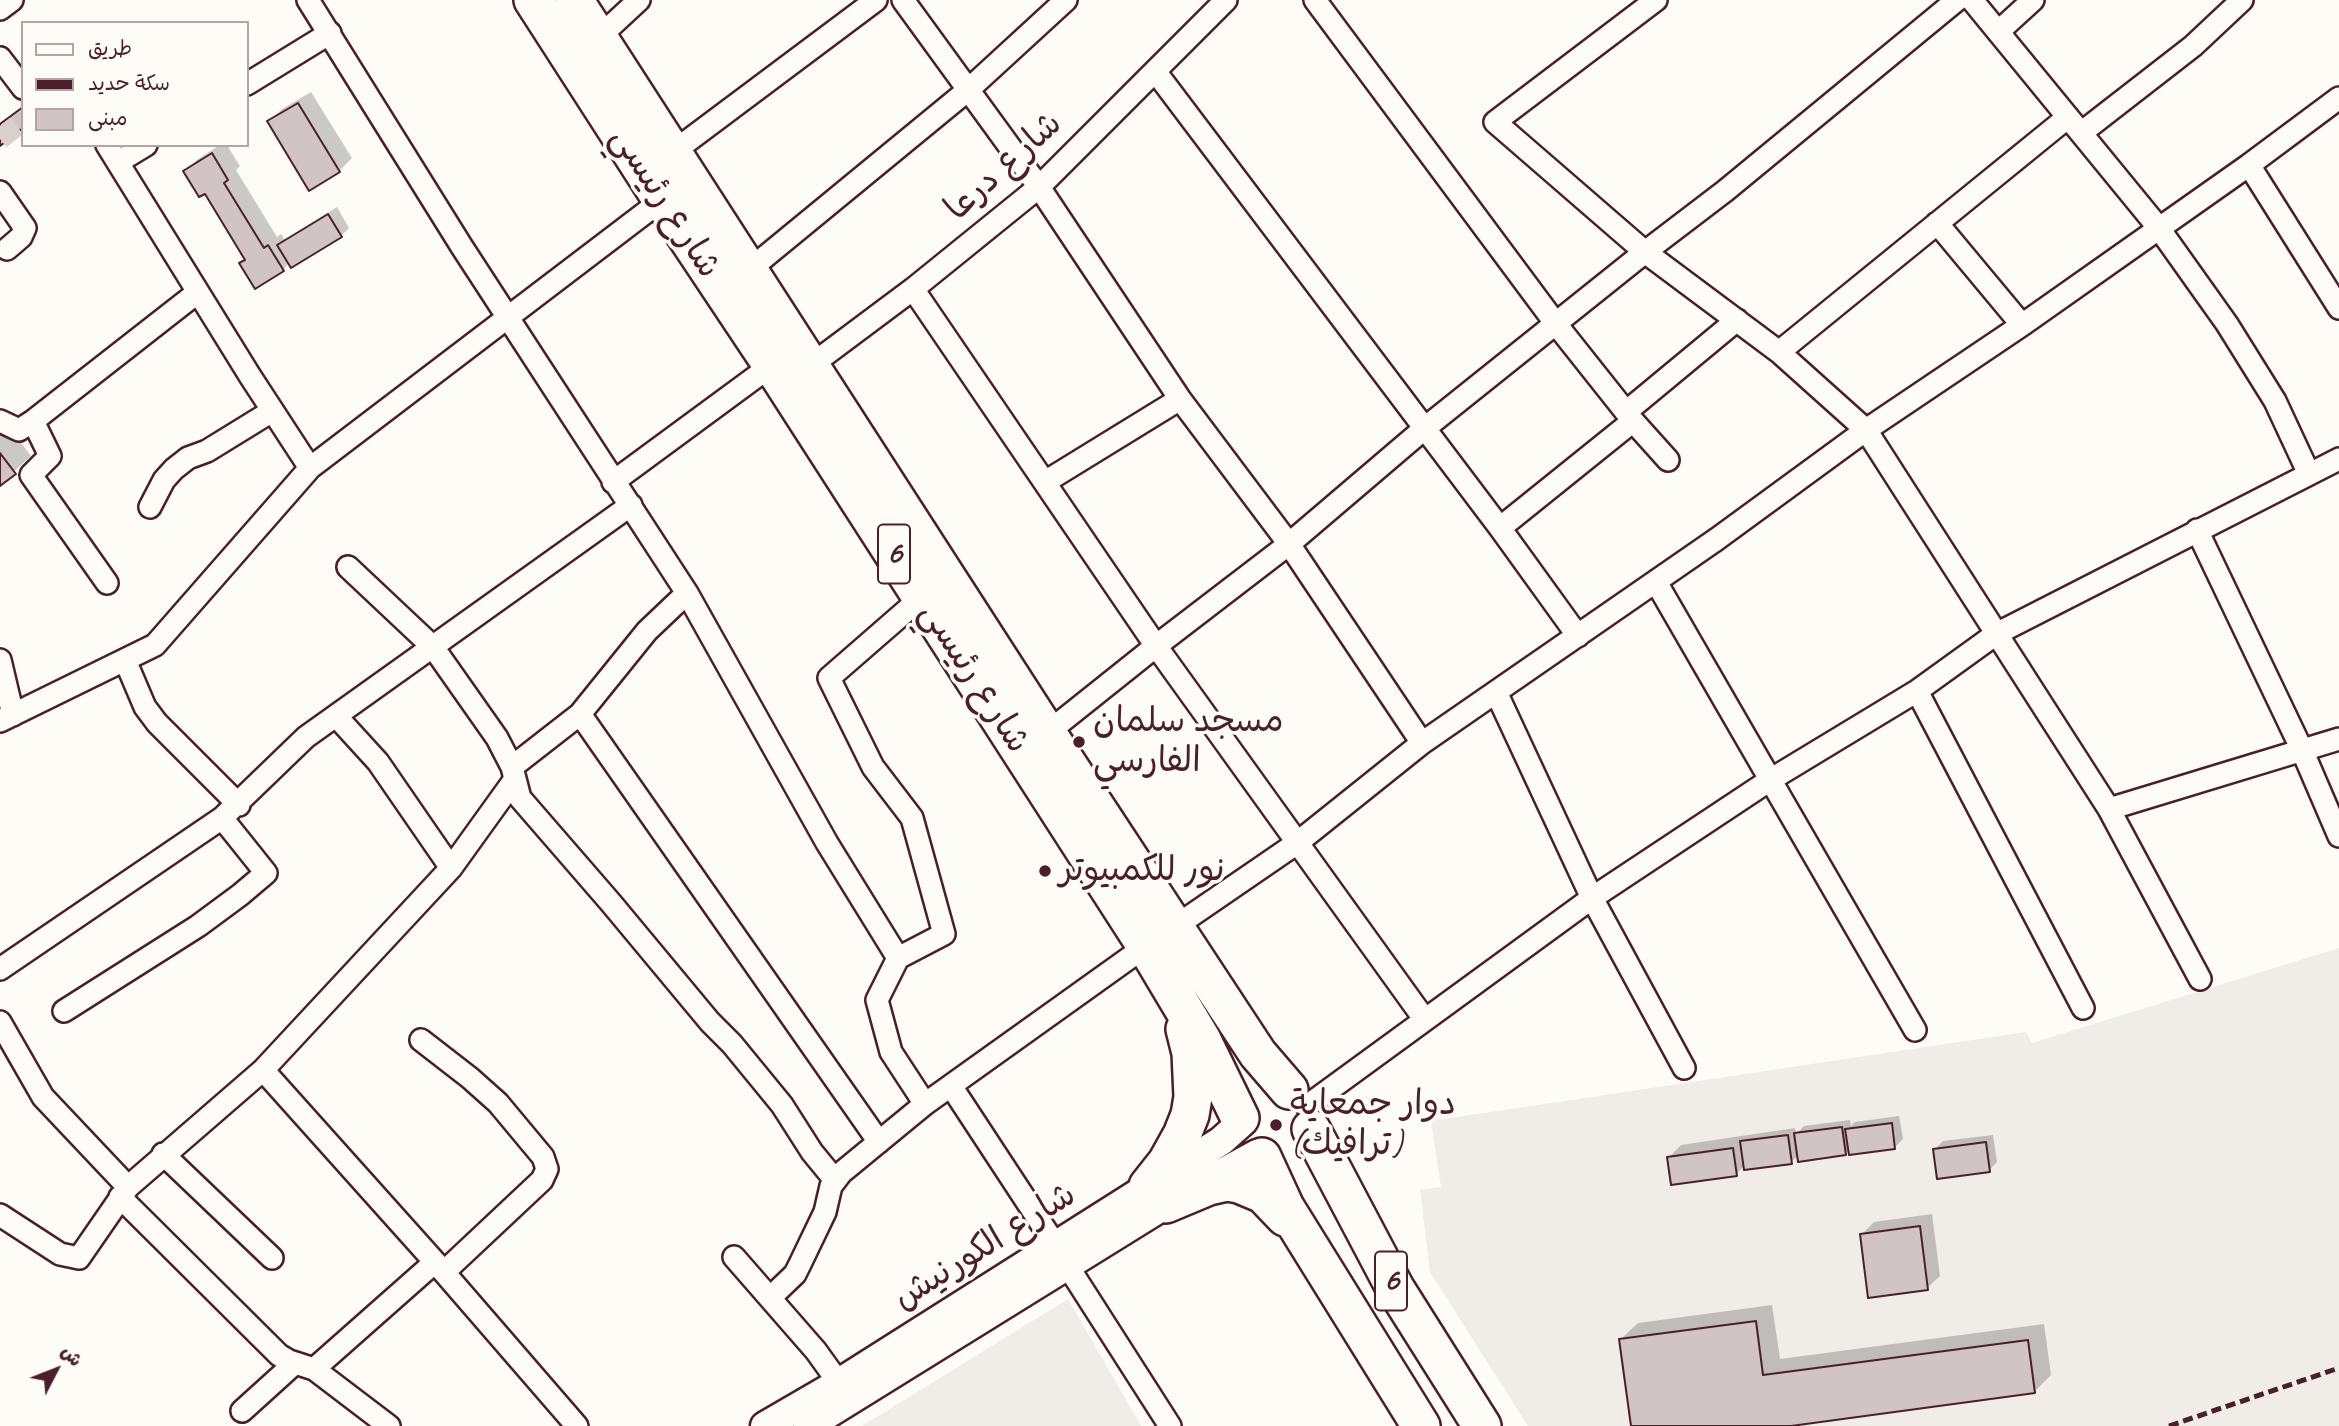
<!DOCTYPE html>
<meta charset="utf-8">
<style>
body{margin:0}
#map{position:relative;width:2339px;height:1426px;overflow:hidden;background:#fdfcf7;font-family:Caveat,"Playpen Sans Arabic",sans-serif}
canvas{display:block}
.legend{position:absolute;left:21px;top:21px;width:228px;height:126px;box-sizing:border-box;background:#fdfcf7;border:2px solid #b5a4a5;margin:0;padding:9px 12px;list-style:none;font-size:21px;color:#4a1f2b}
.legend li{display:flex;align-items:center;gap:14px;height:35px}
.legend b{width:35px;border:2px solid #b5a4a5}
.north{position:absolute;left:21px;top:1335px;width:70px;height:70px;-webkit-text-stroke:5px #fdfcf7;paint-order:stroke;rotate:48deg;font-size:19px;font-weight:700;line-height:28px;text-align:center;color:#4a1f2b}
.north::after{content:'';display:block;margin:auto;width:24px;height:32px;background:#4a1f2b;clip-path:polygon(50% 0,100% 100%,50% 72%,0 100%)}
</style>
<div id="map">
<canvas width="2339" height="1426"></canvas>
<ul class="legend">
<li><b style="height:9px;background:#fdfcf7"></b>طريق</li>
<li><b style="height:9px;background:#4a1f2b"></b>سكة حديد</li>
<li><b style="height:19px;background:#d0c5c4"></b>مبنى</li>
</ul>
<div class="north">ش</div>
</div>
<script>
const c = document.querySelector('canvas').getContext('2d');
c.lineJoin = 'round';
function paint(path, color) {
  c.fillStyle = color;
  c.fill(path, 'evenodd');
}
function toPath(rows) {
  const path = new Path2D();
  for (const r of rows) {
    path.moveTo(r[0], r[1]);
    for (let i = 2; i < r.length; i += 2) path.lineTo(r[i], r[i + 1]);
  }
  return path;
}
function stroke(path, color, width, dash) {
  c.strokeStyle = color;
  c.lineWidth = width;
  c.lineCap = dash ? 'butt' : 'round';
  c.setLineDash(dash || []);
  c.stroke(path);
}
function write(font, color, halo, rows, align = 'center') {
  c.font = font + ' Caveat,"Playpen Sans Arabic",sans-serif';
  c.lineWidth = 7;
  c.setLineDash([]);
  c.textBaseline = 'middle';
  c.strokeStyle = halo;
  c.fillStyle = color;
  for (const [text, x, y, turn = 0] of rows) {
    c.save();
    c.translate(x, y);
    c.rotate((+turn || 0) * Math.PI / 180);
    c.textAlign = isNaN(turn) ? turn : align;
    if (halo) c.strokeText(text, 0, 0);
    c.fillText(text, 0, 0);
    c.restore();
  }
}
paint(toPath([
 [2339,948,2339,1426,1528,1426,1430,1272,1420,1190,1441,1187,1431,1121,2026,1032,2032,1043],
 [1068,1299,1141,1426,862,1426]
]), '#f0ece8');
paint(toPath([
 [311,92,352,158,339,171,310,189,269,122,282,109],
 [220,145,227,145,240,166,236,170,277,237,281,234,285,240,337,207,349,228,341,236,290,262,283,270,242,263,246,258,206,192,185,171,198,159],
 [0,415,31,456,0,484],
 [1899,1116,1903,1139,1895,1147,1850,1149,1845,1154,1799,1154,1791,1162,1745,1165,1736,1174,1669,1157,1681,1145,1795,1128,1796,1134,1804,1126,1850,1120,1851,1126,1855,1122],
 [1993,1135,1997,1162,1989,1170,1935,1149,1943,1141],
 [1932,1214,1940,1276,1927,1288,1861,1235,1874,1222],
 [1772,1305,1780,1359,2044,1324,2051,1375,2034,1392,1782,1426,1633,1426,1621,1339,1638,1323]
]), '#0003');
const building = toPath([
 [298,103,340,172,309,191,267,121,298,103],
 [23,107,23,128,0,146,0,124,23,107],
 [212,153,228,180,224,183,264,248,268,245,284,271,255,289,239,263,245,260,205,194,199,197,183,171,212,153],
 [328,214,342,237,291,268,277,245,328,214],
 [0,453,16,474,0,486,0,453],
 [1892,1123,1895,1149,1849,1155,1845,1129,1892,1123],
 [1842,1127,1846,1155,1798,1162,1794,1133,1842,1127],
 [1788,1135,1792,1164,1744,1170,1740,1141,1788,1135],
 [1986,1142,1990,1172,1937,1179,1933,1149,1986,1142],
 [1733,1148,1737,1176,1671,1185,1667,1157,1733,1148],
 [1920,1226,1928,1290,1868,1298,1860,1234,1920,1226],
 [1756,1321,1763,1375,2028,1340,2035,1393,1791,1426,1631,1426,1619,1339,1756,1321]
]);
paint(building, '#d0c5c4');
stroke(building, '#4a1f2b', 2);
stroke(toPath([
 [0,139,23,121]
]), '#d9d0ce', 21, [21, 10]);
const minor = toPath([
 [308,0,462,247,687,593,827,843,898,958,877,1000,891,1052,925,1104],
 [903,0,1039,187,1180,399,1289,544,1422,743],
 [1315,0,1556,324,1633,421,1668,460],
 [1656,0,1495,122,1645,252,1779,352,1866,430,2109,809,2200,979],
 [1972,0,2158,227,2227,324,2275,401,2309,474],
 [0,9,12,0],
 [1998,32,2033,0],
 [598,38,639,0],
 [0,58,23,88],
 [1155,71,1500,528,1578,636],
 [247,84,330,33],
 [2081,133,2193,46,2242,0],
 [107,145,250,376,310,468],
 [673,152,876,0],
 [118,162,146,145],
 [2249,165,2339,308],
 [0,192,25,228,21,237,7,249],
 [1937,223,2022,325],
 [749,270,968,90,1066,0],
 [913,289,1156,646,1425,1020],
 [1779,352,2068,117],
 [810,366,913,289,1039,187,1226,0],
 [1626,412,1737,320],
 [0,421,19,430,33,421,198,292],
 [33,421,50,456,31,475,107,583],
 [613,482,772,365],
 [1045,482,1180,399],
 [150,507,164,480,174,469,188,458,207,451,272,411],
 [1500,528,1633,421],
 [2197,530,2302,750,2339,836],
 [348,567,433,647,497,738,512,767,520,798,611,903,710,1022,732,1044,782,1105,812,1152,835,1180],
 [1656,582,1915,1030],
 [0,660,13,715],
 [125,660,145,707,157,723,239,805],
 [1917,691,2083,1008],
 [1496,692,1592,898,1684,1068],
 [580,714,879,1142],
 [336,716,378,762,451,868],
 [0,721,155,645,310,468,662,200],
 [1047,733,1156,646,1289,544,1425,428,1645,252,1725,191,1957,0],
 [512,767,580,714,647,631,687,593],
 [2109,809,2339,739],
 [1176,926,1297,843,1422,743,1717,539,1866,430,2022,325,2249,165,2339,98],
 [898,958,944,934,912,818,873,767,829,678,922,597],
 [0,969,222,818,306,737,631,505],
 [64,1011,198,926,240,895,266,873,222,818],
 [0,1022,43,1097,128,1187],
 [421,1040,470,1078,498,1103,543,1157,547,1169,542,1180,444,1272],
 [263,1070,435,1262,577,1426],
 [951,1086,1056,1246],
 [1307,1106,1592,898,1770,780,1917,691,1996,634,2339,459],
 [163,1154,272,1258],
 [120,1197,279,1355,289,1361,314,1369,389,1426],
 [0,1215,60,1254,79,1258,128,1187,263,1070,451,868,515,779],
 [734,1257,816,1351,839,1383],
 [1067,1265,1170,1426],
 [771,1297,795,1274,800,1264,825,1212,831,1186,841,1173,925,1104,1146,946],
 [314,1369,435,1262],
 [242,1411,295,1363]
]);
const tertiary = toPath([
 [765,1426,839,1383,1221,1141,1240,1124],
 [808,1426,1166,1204,1257,1154]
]);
const trunk = toPath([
 [533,0,658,194,772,365,1146,946,1202,1040,1240,1118],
 [574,0,1047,733,1258,1054,1289,1090],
 [1311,1129,1395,1288,1482,1426],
 [1262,1157,1285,1207,1421,1426],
 [1148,1186,1167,1162,1182,1135,1190,1115,1193,1097,1191,1053,1185,1029],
 [1166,1204,1209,1186,1227,1182,1239,1184,1263,1194,1285,1217]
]);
stroke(minor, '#4a1f2b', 26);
stroke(tertiary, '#4a1f2b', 33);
stroke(trunk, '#4a1f2b', 42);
stroke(minor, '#fdfcf7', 21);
stroke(tertiary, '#fdfcf7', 28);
stroke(trunk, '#fdfcf7', 37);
stroke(toPath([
 [2169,1426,2339,1368]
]), '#4a1f2b', 5, [10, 5]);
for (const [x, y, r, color] of [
 [1079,742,7,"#4a1f2b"],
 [1045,871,7,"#4a1f2b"],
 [1276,1125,7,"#4a1f2b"]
]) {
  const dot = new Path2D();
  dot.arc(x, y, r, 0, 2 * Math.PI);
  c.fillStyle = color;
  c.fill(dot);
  stroke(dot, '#fdfcf7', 2.5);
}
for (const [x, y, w] of [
 [894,554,32],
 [1391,1281,32]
]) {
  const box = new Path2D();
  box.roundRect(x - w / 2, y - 29.5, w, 59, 5);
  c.fillStyle = '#fdfcf7';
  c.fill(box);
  stroke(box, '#4a1f2b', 2);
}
write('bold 33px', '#4a1f2b', null, [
 ["6",894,554],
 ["6",1391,1281]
]);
write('35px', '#4a1f2b', '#fdfcf7', [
 ["شارع درعا",1004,167,-42],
 ["شارع رئيسي",665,203,57],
 ["شارع رئيسي",974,678,57],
 ["شارع الكورنيش",985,1247,-32]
]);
write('35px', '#4a1f2b', '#fdfcf7', [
 ["مسجد سلمان",1093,722],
 ["الفارسي",1093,762],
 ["نور للكمبيوتر",1059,871],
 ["دوار جمعاية",1290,1105],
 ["(ترافيك)",1290,1145]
], 'left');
</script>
